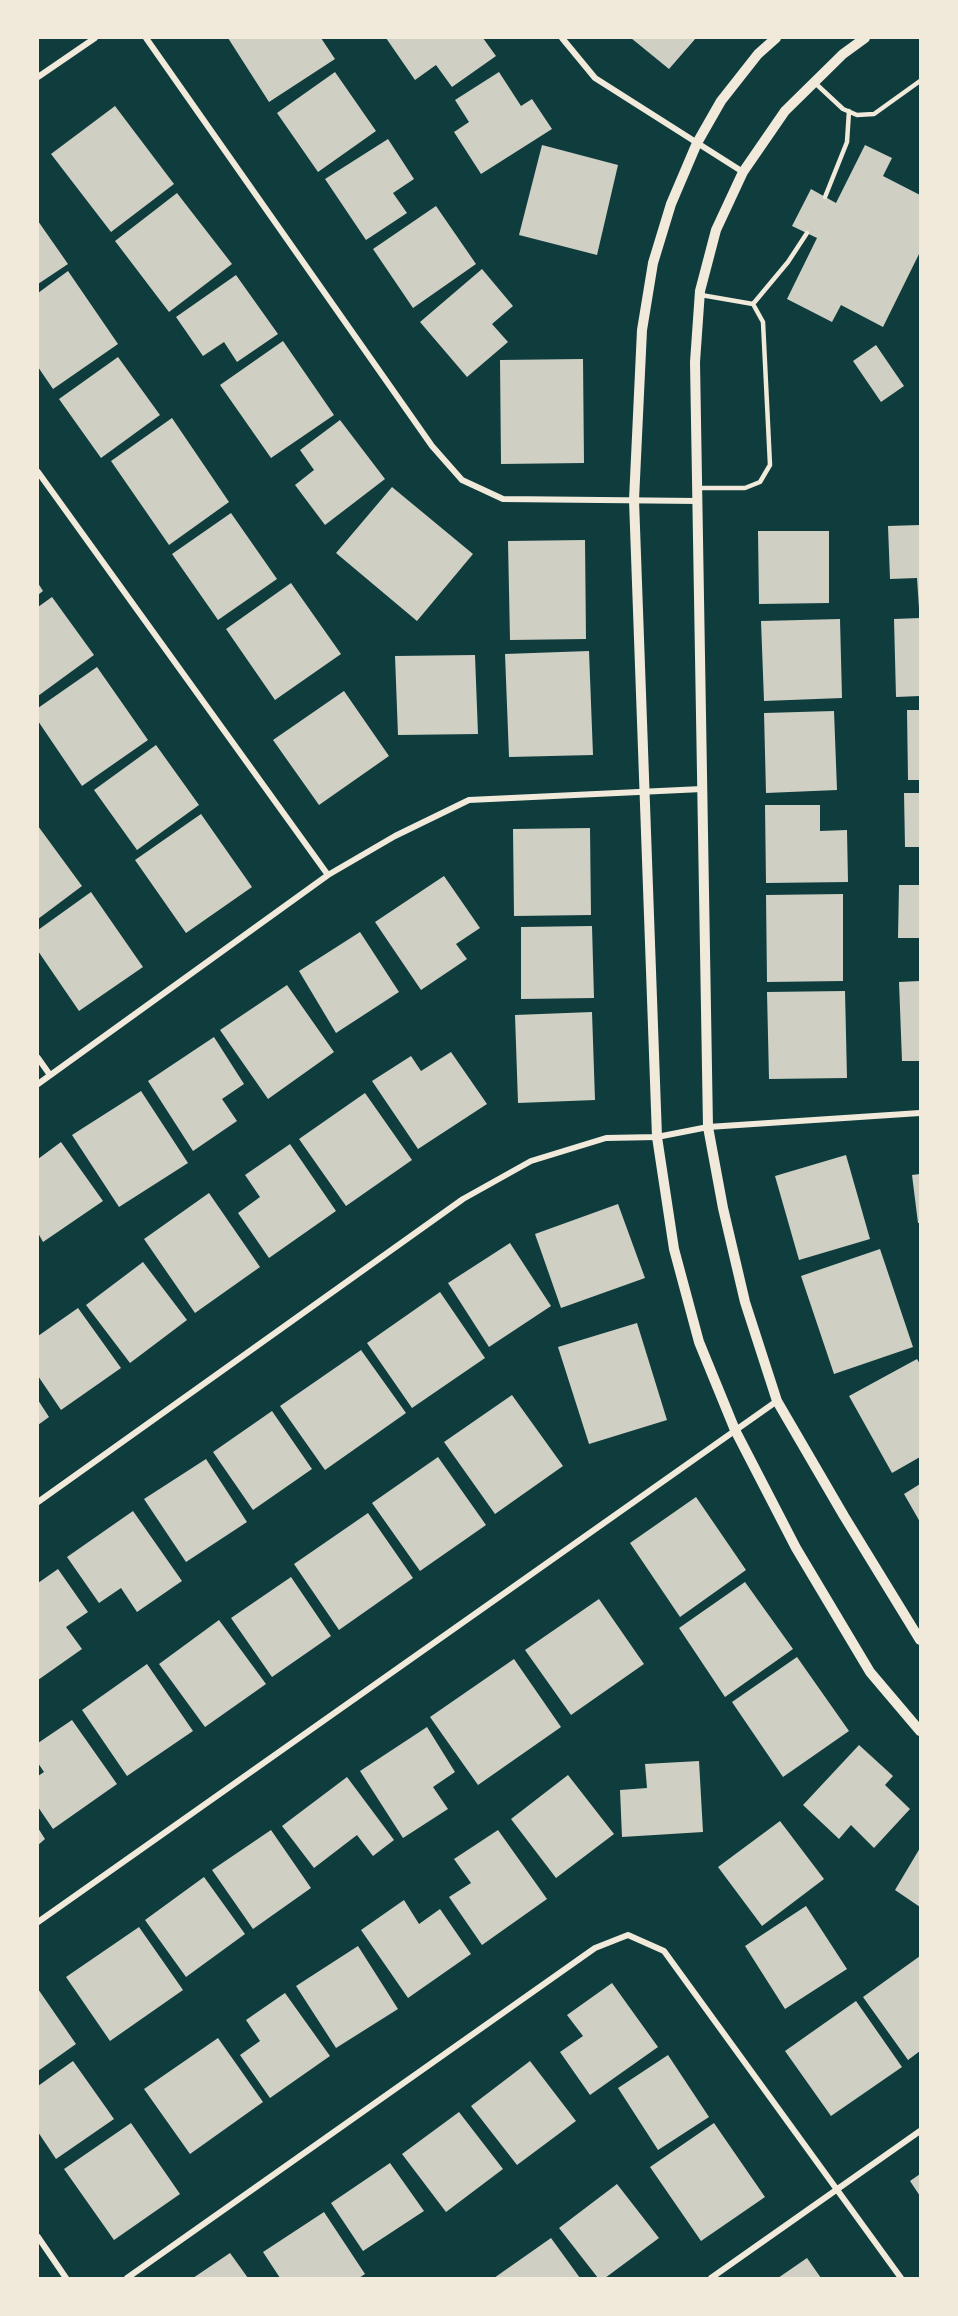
<!DOCTYPE html>
<style>
body{margin:0}
#map{position:relative;width:958px;height:2316px;overflow:hidden;background:#0f3d3e;font-family:"Work Sans",sans-serif}
canvas{display:block}
.frame{position:absolute;inset:0;border:39px solid #f1e9da;pointer-events:none}
</style>
<div id="map">
<canvas width="958" height="2316"></canvas>
<div class="frame"></div>
</div>
<script>
const c = document.querySelector('canvas').getContext('2d');
c.lineJoin = 'round';
function paint(path, color) {
  c.fillStyle = color;
  c.fill(path, 'evenodd');
}
function toPath(rows) {
  const path = new Path2D();
  for (const r of rows) {
    path.moveTo(r[0], r[1]);
    for (let i = 2; i < r.length; i += 2) path.lineTo(r[i], r[i + 1]);
  }
  return path;
}
function stroke(path, color, width, dash) {
  c.strokeStyle = color;
  c.lineWidth = width;
  c.lineCap = dash ? 'butt' : 'round';
  c.setLineDash(dash || []);
  c.stroke(path);
}
paint(toPath([
 [228,38,321,38,335,59,269,102],
 [386,38,483,38,496,56,452,87,436,65,415,80],
 [631,38,696,38,669,69],
 [335,72,376,131,318,172,277,113],
 [499,72,521,106,532,99,552,129,481,174,454,132,469,122,455,100],
 [115,106,174,184,111,232,51,154],
 [388,139,414,179,393,193,407,213,366,240,325,179],
 [542,145,618,165,597,255,519,235],
 [865,145,892,158,883,176,920,195,920,252,883,327,841,305,832,322,787,299,817,238,792,226,811,189,836,203],
 [177,193,232,264,169,312,115,241],
 [436,206,476,264,413,308,373,249],
 [38,221,68,264,38,284],
 [482,269,513,306,492,324,508,342,467,377,420,322],
 [68,271,118,344,53,389,38,367,38,293],
 [236,275,278,334,237,362,224,342,203,356,176,317],
 [283,341,334,415,271,458,220,385],
 [876,345,904,386,881,402,853,361],
 [118,357,160,415,101,458,59,399],
 [583,359,584,463,501,464,500,360],
 [172,418,229,502,169,545,111,461],
 [340,420,385,479,325,525,295,485,314,470,300,450],
 [392,487,473,554,417,621,336,553],
 [231,513,277,579,218,620,172,554],
 [920,525,920,608,919,608,917,578,890,579,888,526],
 [758,531,829,531,829,603,759,604],
 [585,540,586,639,510,640,508,541],
 [38,583,43,591,38,595],
 [291,583,341,654,275,700,226,629],
 [52,597,94,655,38,696,38,607],
 [920,618,920,696,896,697,894,619],
 [840,619,842,698,764,701,761,621],
 [589,651,593,755,509,757,505,654],
 [475,655,478,734,398,735,395,656],
 [97,667,148,740,82,786,38,721,38,708],
 [344,691,389,756,319,805,273,740],
 [907,710,920,710,920,780,908,780],
 [834,711,837,790,766,793,764,713],
 [156,745,199,805,137,850,94,790],
 [904,793,920,793,920,847,905,847],
 [765,805,820,805,820,831,847,830,848,882,766,883],
 [201,814,252,887,186,933,135,860],
 [38,826,82,886,38,919],
 [590,828,591,915,514,916,513,829],
 [444,876,480,928,456,944,467,959,421,990,375,922],
 [899,885,920,885,920,938,898,938],
 [91,892,143,967,79,1011,38,951,38,930],
 [843,894,843,981,767,982,766,895],
 [592,926,594,998,521,999,521,927],
 [360,932,399,992,336,1033,299,971],
 [920,981,920,1061,902,1061,899,982],
 [287,985,334,1052,268,1099,220,1030],
 [845,991,847,1078,769,1079,767,992],
 [592,1012,595,1100,518,1103,515,1015],
 [214,1037,244,1084,222,1099,237,1121,193,1151,148,1081],
 [451,1052,487,1104,418,1149,372,1081,411,1056,421,1071],
 [141,1091,188,1163,119,1207,72,1135],
 [365,1093,412,1160,346,1206,299,1139],
 [61,1142,103,1201,43,1242,38,1233,38,1159],
 [290,1144,336,1211,269,1258,238,1213,260,1197,245,1175],
 [846,1155,870,1239,799,1260,775,1176],
 [920,1174,920,1223,918,1223,912,1175],
 [209,1193,260,1267,195,1313,144,1239],
 [618,1204,645,1278,561,1308,535,1234],
 [510,1243,551,1306,489,1347,448,1283],
 [880,1249,913,1347,834,1374,801,1276],
 [143,1262,187,1320,130,1363,86,1305],
 [440,1292,485,1358,412,1408,367,1343],
 [78,1308,121,1368,61,1410,38,1376,38,1336],
 [637,1323,667,1420,589,1444,558,1347],
 [361,1350,406,1413,325,1470,280,1406],
 [917,1359,920,1364,920,1457,892,1473,849,1396],
 [512,1395,563,1466,495,1514,444,1442],
 [38,1400,49,1417,38,1425],
 [272,1411,312,1469,253,1510,213,1452],
 [438,1457,486,1525,420,1571,372,1503],
 [206,1459,247,1522,186,1562,144,1499],
 [920,1484,920,1522,904,1494],
 [696,1497,746,1570,680,1617,630,1543],
 [133,1511,182,1581,137,1612,121,1588,99,1603,67,1557],
 [368,1513,413,1578,339,1630,294,1564],
 [58,1569,88,1612,66,1627,82,1649,38,1680,38,1583],
 [291,1577,331,1636,272,1677,231,1618],
 [745,1582,793,1649,725,1697,679,1628],
 [599,1599,644,1664,571,1715,525,1650],
 [219,1620,266,1684,205,1727,159,1664],
 [797,1657,849,1731,783,1777,732,1702],
 [514,1659,561,1727,478,1785,430,1717],
 [147,1664,193,1731,127,1776,82,1710],
 [72,1720,117,1784,53,1829,38,1807,38,1776,44,1772,38,1763,38,1743],
 [427,1727,455,1772,433,1787,448,1809,403,1838,360,1771],
 [859,1745,893,1776,885,1785,910,1809,874,1848,851,1825,839,1839,803,1805],
 [699,1761,703,1832,622,1837,620,1790,647,1788,645,1764],
 [568,1775,614,1834,556,1878,511,1819],
 [347,1777,394,1840,373,1856,357,1835,314,1868,282,1826],
 [780,1821,824,1879,762,1926,718,1867],
 [38,1828,45,1839,38,1845],
 [271,1830,311,1888,253,1929,212,1870],
 [498,1830,547,1899,482,1945,449,1897,471,1883,454,1859],
 [920,1848,920,1907,895,1890],
 [204,1877,245,1934,186,1977,145,1920],
 [404,1900,419,1924,440,1909,471,1954,408,1998,361,1930],
 [806,1906,847,1969,785,2009,745,1946],
 [139,1927,183,1990,110,2041,66,1977],
 [358,1946,398,2009,336,2048,296,1986],
 [920,1956,920,2051,908,2060,863,1997],
 [612,1983,658,2047,590,2095,560,2052,583,2036,567,2015],
 [38,1989,76,2044,38,2071],
 [285,1993,330,2056,270,2098,240,2055,260,2041,246,2020],
 [856,2001,902,2067,831,2116,785,2051],
 [218,2038,263,2102,190,2154,144,2089],
 [668,2055,709,2117,658,2150,618,2088],
 [73,2061,114,2119,56,2159,38,2132,38,2086],
 [530,2061,576,2121,517,2165,471,2106],
 [459,2112,503,2169,446,2212,402,2154],
 [131,2123,180,2194,114,2240,64,2169],
 [714,2123,765,2197,701,2241,650,2167],
 [390,2163,424,2211,363,2251,331,2203],
 [920,2174,920,2196,910,2181],
 [617,2184,659,2238,605,2278,598,2278,559,2228],
 [324,2212,365,2274,359,2278,280,2278,263,2252],
 [551,2238,580,2278,494,2278],
 [230,2253,248,2278,193,2278],
 [807,2258,821,2278,778,2278]
]), '#cfcfc3');
stroke(toPath([
 [814,82,843,109,857,115,874,114,920,81],
 [825,197,847,142,849,111],
 [753,304,788,262,807,233],
 [697,488,745,488,760,482,770,465,763,322,753,304,701,295]
]), '#f1e9da', 4.5);
stroke(toPath([
 [146,38,432,446,462,480,503,499,698,501],
 [562,38,595,78,743,172],
 [38,77,95,38],
 [38,472,328,875],
 [38,1058,50,1075],
 [38,1084,328,875,395,836,469,800,702,789],
 [38,1502,463,1199,531,1161,606,1138,657,1137,708,1127,920,1113],
 [38,1922,777,1401],
 [38,2237,66,2278],
 [127,2278,595,1948,628,1935,664,1951,901,2278],
 [711,2278,920,2131]
]), '#f1e9da', 6);
stroke(toPath([
 [776,38,758,54,721,101,697,143,671,204,653,263,642,330,634,500,657,1137,674,1249,699,1342,735,1430,796,1548,870,1672,920,1731],
 [865,38,843,54,785,111,743,172,716,230,700,291,695,362,708,1127,723,1208,745,1302,777,1401,844,1516,920,1640]
]), '#f1e9da', 10);
</script>
